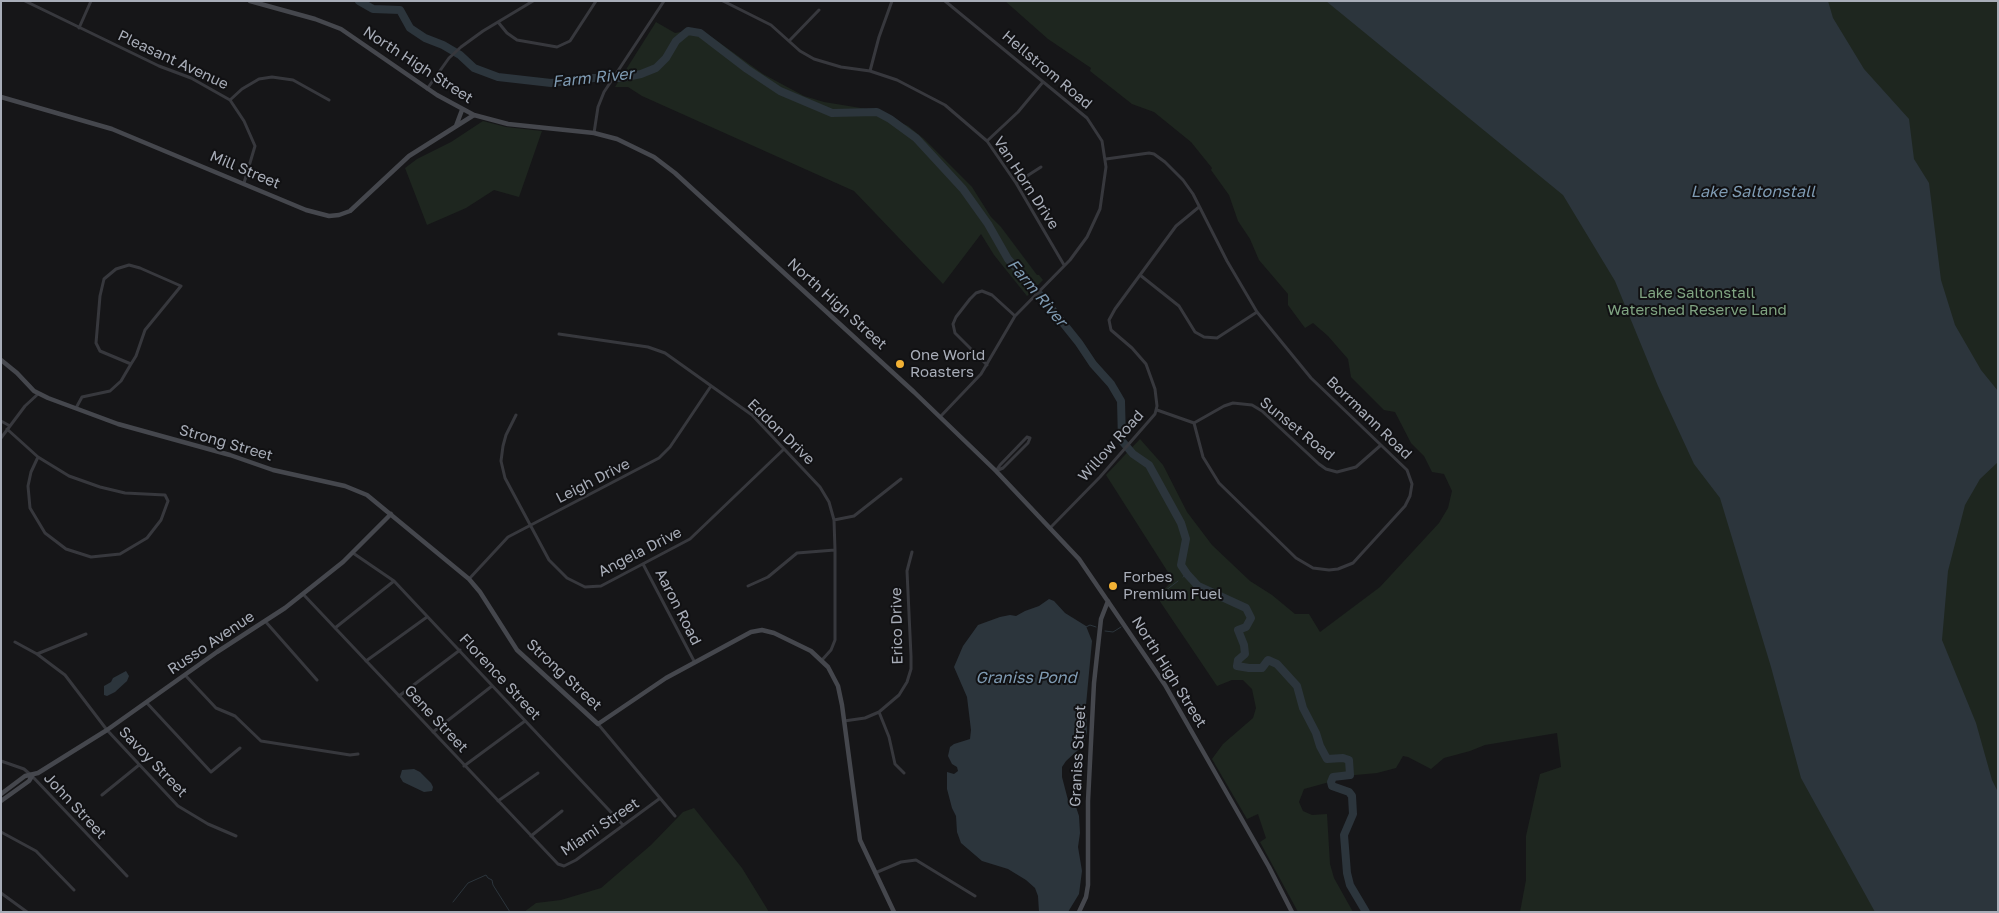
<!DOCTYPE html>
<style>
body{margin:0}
#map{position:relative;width:1999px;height:913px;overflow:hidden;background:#161618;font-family:"Golos Text",sans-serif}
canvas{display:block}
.frame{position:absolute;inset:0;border:2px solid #a8adb8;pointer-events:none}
</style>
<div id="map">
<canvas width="1999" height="913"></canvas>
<div class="frame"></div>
</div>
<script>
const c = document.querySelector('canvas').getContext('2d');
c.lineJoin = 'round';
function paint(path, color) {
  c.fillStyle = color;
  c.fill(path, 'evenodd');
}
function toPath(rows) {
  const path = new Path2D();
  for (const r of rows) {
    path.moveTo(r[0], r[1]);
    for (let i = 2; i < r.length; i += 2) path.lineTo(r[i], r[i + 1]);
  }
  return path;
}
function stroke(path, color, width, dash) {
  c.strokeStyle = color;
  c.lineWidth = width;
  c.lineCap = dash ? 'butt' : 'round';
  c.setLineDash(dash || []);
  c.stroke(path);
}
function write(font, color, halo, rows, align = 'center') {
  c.font = font + ' "Golos Text",sans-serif';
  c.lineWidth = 4;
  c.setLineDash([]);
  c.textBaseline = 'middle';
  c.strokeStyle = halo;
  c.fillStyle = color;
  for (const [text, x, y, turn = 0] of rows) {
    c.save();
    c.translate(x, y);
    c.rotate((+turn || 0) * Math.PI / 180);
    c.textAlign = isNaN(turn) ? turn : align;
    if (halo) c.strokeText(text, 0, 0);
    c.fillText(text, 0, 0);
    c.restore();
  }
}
paint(toPath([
 [1005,1,1998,1,1998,912,1520,912,1526,880,1526,836,1540,774,1561,767,1557,733,1485,745,1470,751,1444,758,1431,769,1408,757,1403,756,1396,768,1377,773,1355,775,1304,789,1299,802,1303,811,1312,815,1327,814,1330,864,1334,878,1353,912,1298,912,1260,842,1266,838,1258,814,1247,819,1212,759,1223,744,1253,718,1256,708,1252,689,1243,680,1232,680,1217,686,1157,597,1173,580,1106,475,1140,439,1163,465,1187,512,1212,545,1250,581,1272,595,1295,614,1309,614,1320,632,1380,587,1439,523,1448,508,1452,491,1444,474,1432,472,1424,456,1411,443,1395,412,1384,410,1351,377,1348,359,1328,336,1313,323,1305,328,1288,305,1288,294,1259,260,1250,239,1238,221,1229,195,1211,170,1212,168,1191,142,1154,112,1132,104,1090,71,1091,68,1048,39],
 [656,22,675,33,691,30,709,35,763,74,804,96,824,102,873,110,908,126,923,138,972,187,991,217,1001,227,1037,275,1039,275,1043,280,1027,296,994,255,981,234,943,284,854,191,642,96,628,87,615,87],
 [483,121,506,127,542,131,519,197,494,190,466,208,427,225,405,168,417,159,451,142],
 [694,808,742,868,769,912,524,912,536,903,561,900,601,888,651,845,683,812]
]), '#1e261f');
paint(toPath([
 [1326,1,1828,1,1833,18,1864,69,1909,119,1914,159,1929,183,1941,280,1955,325,1981,370,1998,391,1998,462,1980,479,1965,505,1948,571,1942,640,1976,723,1992,780,1998,792,1998,912,1875,912,1801,778,1771,667,1720,498,1694,464,1658,386,1615,281,1563,195],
 [1049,599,1054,601,1065,613,1086,626,1092,641,1086,705,1087,732,1082,749,1078,750,1066,761,1062,767,1062,777,1068,800,1076,807,1079,816,1080,833,1078,847,1082,871,1079,894,1068,912,1039,912,1038,896,1035,888,1026,880,1008,869,982,861,961,843,957,832,956,816,952,808,947,789,947,772,954,774,958,771,957,767,952,764,948,756,950,747,954,744,970,739,971,730,967,697,954,667,963,646,978,625,1000,617,1010,615,1016,616,1025,611,1039,606],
 [126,671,129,676,127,681,115,692,107,696,104,695,104,686,111,682,113,678],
 [414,769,420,772,431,783,433,787,432,791,424,792,403,782,400,777,402,770]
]), '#2c353c');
stroke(toPath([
 [1183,577,1187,574],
 [1161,594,1178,581],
 [1086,627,1090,625,1096,627],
 [1105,631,1113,632,1121,627],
 [453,902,468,883,486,875,488,878,492,880,493,885,510,912]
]), '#2c353c', 1);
stroke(toPath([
 [359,1,373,9,400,10,410,28,425,38,443,45,460,55,474,68,498,77,551,83,594,78,622,78,641,74,656,68,666,58,676,41,688,31,700,33,747,69,780,91,832,113,877,112,890,119,916,138,963,189,988,224,1008,259,1047,303,1079,343,1093,364,1111,384,1121,401,1122,441,1133,454,1149,465,1181,523,1186,539,1181,565,1187,574,1198,586,1246,608,1251,618,1246,627,1238,630,1244,645,1245,654,1238,660,1237,666,1249,668,1262,668,1268,660,1277,664,1297,686,1303,708,1316,733,1320,746,1327,759,1343,758,1349,760,1350,775,1333,777,1331,782,1332,786,1349,792,1352,796,1353,814,1344,835,1347,873,1350,885,1366,912]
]), '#2c353c', 8);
stroke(toPath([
 [25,1,159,66,191,78,230,100,244,121,255,146,244,183],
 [723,1,771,25,800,51,814,59,841,67,870,71,897,80,945,105,987,141,1016,183,1064,265],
 [498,22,507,33,517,40,557,47,570,41,596,1],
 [79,28,91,1],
 [790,40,819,10],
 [870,71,879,37,892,1],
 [427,89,449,58,461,47,483,31,533,1],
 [230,100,242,89,259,79,272,77,293,80,329,100],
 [594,133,598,107,604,92,664,1],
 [987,141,1018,112,1043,82],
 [1106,159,1149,153,1154,154,1165,162,1183,180,1193,194,1227,261,1257,312,1311,378,1407,470,1412,484,1410,496,1405,506,1353,563,1338,569,1329,570,1313,568,1296,558,1219,483,1203,457,1194,423],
 [1016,183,1041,167],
 [1140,275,1179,306,1195,332,1204,337,1217,338,1257,312],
 [559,334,648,347,665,353,752,415,820,487,829,502,834,520,835,550,835,640,831,650,822,660],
 [987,365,955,333,953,324,956,317,970,299,976,293,982,291,992,295,1015,316],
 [76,408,82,397,110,391,121,381,131,364,136,356,145,330,181,286,140,268,129,265,116,269,104,279,100,296,96,343,100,351,131,364],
 [1157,410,1194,423],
 [516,415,506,435,503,446,501,461,505,478,549,560,567,578,585,587,601,586,690,539,784,449],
 [940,417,981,374,1015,316,1070,260,1087,237,1100,209,1106,167,1102,141,1087,118,945,1],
 [1,421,10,426],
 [1194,423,1224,406,1233,403,1252,405,1262,411,1319,464,1326,469,1337,472,1356,467,1381,445],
 [7,429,38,457,31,472,28,486,30,508,45,533,66,549,91,557,120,554,147,538,161,520,168,501,165,495,125,493,100,487,69,476,38,457],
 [1027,437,1030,438,1028,443,1003,468,996,471,1000,465,1027,437],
 [1,438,25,406,38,394],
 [834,520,854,516,901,479],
 [1051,527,1100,477,1155,414,1157,406,1155,389,1146,364,1132,348,1111,330,1109,320,1115,309,1176,226,1199,207],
 [353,553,394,581,623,825],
 [643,564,694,661],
 [469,579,508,537,659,458,670,447,711,386],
 [748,586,768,577,797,553,835,550],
 [303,594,558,864,564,866,576,860,659,799],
 [265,621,317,680],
 [335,628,394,581],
 [15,642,37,654,65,675,107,730,178,806,208,824,236,836],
 [37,654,86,634],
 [366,661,427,617],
 [185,675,216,708,235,716,261,741,350,755,358,754],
 [399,696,460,650],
 [146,702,211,772,240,748],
 [879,712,889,737,895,764,904,773],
 [844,721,865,718,879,712,899,695,907,682,911,669,911,656,907,571,912,552],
 [598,724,675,816],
 [433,732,492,686],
 [1,761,24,769,32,776,127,876],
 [464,766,525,721],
 [102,795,139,765],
 [498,801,538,773],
 [1,832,36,851,74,890],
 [531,836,562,811],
 [875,873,901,862,916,860,975,896],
 [1,893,27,912]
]), '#37383d', 3);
stroke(toPath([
 [250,1,315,19,341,29,437,95,474,115,508,124,594,133,617,139,654,157,675,173,914,392,996,471,1079,559,1165,685,1269,867,1292,912],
 [1,97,112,129,306,210,329,216,339,215,350,211,409,156,474,115],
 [456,126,462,110],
 [1,360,17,373,34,391,48,398,118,424,230,455,273,470,345,486,367,495,469,579,480,592,517,650,598,724,666,678,751,632,762,630,774,633,811,651,828,667,838,686,842,705,860,840,894,912],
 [1,794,25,776,38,773,107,730,217,652,285,608,343,562,391,514],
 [1,801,29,781,32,776],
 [1079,912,1086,897,1088,885,1088,801,1094,683,1101,619,1108,601]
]), '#45474d', 4.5);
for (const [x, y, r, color] of [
 [900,364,5,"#f2b134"],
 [1113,586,5,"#f2b134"]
]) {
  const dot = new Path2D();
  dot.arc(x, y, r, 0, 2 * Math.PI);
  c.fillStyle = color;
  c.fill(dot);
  stroke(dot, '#111113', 2);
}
write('15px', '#a8adb8', '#111113', [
 ["Pleasant Avenue",173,60,25],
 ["North High Street",418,65,33],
 ["Hellstrom Road",1047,70,40],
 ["Mill Street",245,170,23],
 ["Van Horn Drive",1026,183,57],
 ["North High Street",837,304,42],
 ["Borrmann Road",1369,418,44],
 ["Sunset Road",1297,429,39],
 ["Eddon Drive",781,432,44],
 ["Strong Street",226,443,16],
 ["Willow Road",1111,446,-48],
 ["Leigh Drive",593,481,-27],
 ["Angela Drive",640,552,-27],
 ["Aaron Road",678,607,63],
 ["Erico Drive",897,626,-91],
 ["Russo Avenue",211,643,-34],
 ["North High Street",1169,672,58],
 ["Strong Street",564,675,43],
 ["Florence Street",500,677,47],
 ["Gene Street",436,719,47],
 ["Graniss Street",1078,756,-87],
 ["Savoy Street",153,762,46],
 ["John Street",75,806,47],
 ["Miami Street",600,827,-34]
]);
write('15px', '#7fa381', '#111113', [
 ["Lake Saltonstall",1697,293],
 ["Watershed Reserve Land",1697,310]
]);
write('15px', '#a8adb8', '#111113', [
 ["One World",910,355],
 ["Roasters",910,372],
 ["Forbes",1123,577],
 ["Premium Fuel",1123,594]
], 'left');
write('italic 16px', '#7f9bb3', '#111113', [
 ["Farm River",593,78,-6],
 ["Lake Saltonstall",1753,192],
 ["Farm River",1037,293,50],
 ["Graniss Pond",1026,678]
]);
</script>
